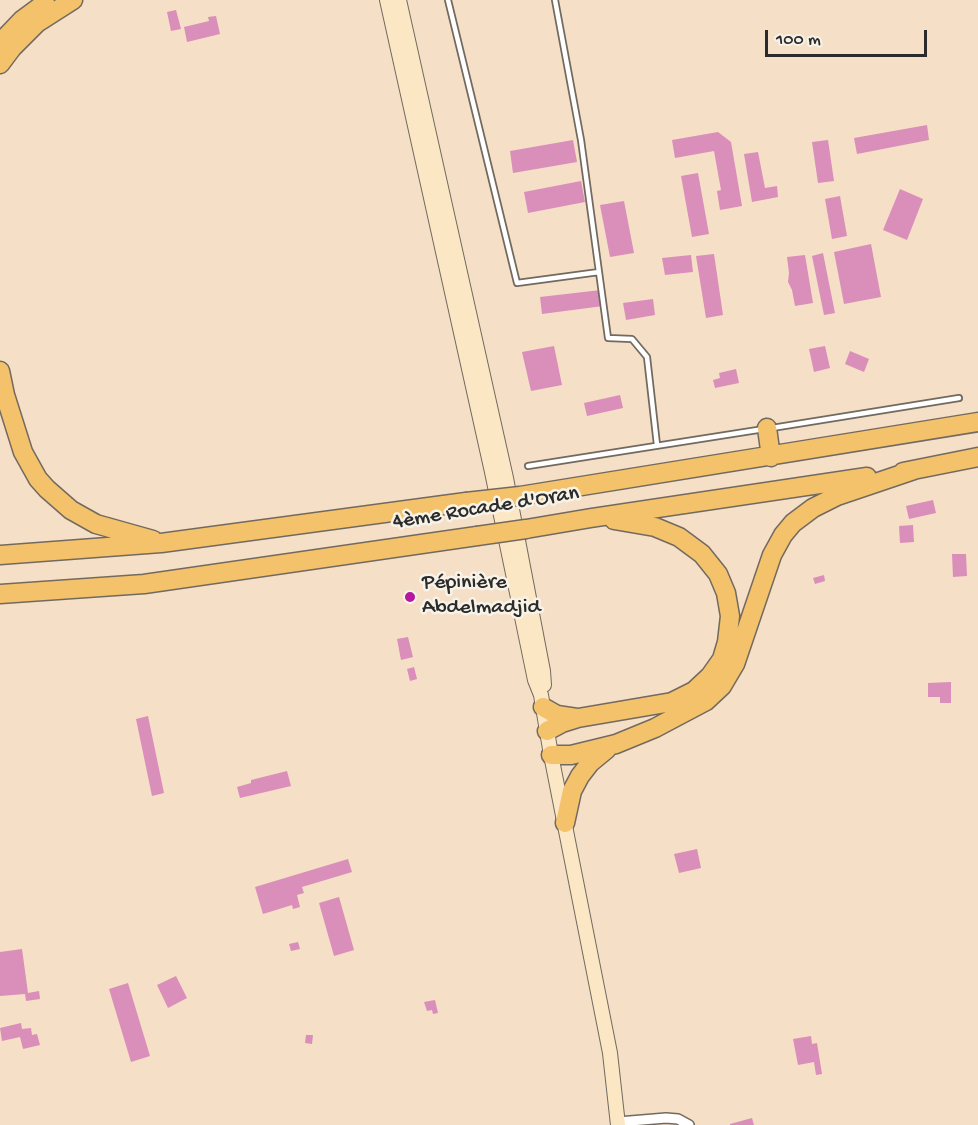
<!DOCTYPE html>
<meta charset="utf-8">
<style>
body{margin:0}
#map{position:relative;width:978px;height:1125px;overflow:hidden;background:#f5dfc6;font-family:"Gochi Hand",sans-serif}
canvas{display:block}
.scale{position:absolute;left:765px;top:30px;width:162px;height:27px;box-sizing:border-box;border:3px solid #2b2b2b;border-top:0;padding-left:8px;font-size:18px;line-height:21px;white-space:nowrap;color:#2b2b2b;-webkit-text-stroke:4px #f7f3e8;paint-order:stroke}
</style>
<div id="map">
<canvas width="978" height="1125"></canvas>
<div class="scale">100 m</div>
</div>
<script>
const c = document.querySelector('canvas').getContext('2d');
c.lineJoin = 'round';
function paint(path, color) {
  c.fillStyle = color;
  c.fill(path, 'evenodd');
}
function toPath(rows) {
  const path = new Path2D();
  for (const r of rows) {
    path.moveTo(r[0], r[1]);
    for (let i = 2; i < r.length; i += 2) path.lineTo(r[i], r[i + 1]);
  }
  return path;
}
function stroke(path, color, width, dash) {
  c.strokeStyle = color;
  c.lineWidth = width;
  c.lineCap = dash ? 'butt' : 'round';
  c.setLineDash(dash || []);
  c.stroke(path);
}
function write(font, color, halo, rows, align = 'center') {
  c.font = font + ' "Gochi Hand",sans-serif';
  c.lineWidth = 5;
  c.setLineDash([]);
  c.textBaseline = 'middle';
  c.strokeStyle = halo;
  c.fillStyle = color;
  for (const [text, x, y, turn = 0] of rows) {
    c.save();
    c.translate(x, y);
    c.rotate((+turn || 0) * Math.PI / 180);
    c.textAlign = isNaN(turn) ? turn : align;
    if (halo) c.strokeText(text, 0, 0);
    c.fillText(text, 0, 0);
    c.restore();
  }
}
paint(toPath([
 [176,10,181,29,171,31,167,12],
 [216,16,220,34,187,42,184,27,209,21,208,17],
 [927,125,929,140,857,154,854,138],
 [718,132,731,142,742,206,720,210,717,191,721,190,714,151,675,158,672,140],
 [573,140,577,162,513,173,510,151],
 [828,140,834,181,818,183,812,142],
 [758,152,765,188,777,186,778,197,752,202,744,154],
 [698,173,709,234,692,237,681,176],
 [581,181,585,202,528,213,524,192],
 [900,189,923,199,907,240,883,230],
 [840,196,847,236,832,239,825,199],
 [624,201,634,253,610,257,600,205],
 [871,244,881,297,844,304,834,252],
 [823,253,835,313,824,315,812,256],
 [714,254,723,315,706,318,696,256],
 [691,255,693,272,665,275,662,258],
 [805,255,813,303,795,306,792,290,788,282,789,273,787,257],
 [601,290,603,306,542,314,540,297],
 [653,299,655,315,626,320,623,303],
 [554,346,562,385,531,391,522,352],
 [825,346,830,368,814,372,809,349],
 [850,351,869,359,864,372,845,364],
 [736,369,739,383,715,388,713,380,720,378,719,373],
 [620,395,623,408,587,416,584,403],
 [933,500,936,513,909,519,906,506],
 [913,525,914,542,900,543,899,526],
 [952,554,966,554,967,576,953,577],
 [824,575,825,581,815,584,813,578],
 [408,637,413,657,401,660,397,639],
 [414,667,417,679,410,681,407,669],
 [951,682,951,703,940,703,940,697,928,697,928,683],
 [148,716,164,793,152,796,136,719],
 [287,771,291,786,240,798,237,787,251,783,251,780],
 [697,849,701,868,679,873,674,854],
 [348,859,352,872,302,887,304,893,297,895,300,907,293,909,292,905,263,914,255,887],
 [339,897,354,950,334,956,319,903],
 [298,942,300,949,291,951,289,944],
 [22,949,28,993,39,991,40,999,26,1001,25,994,0,996,0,952],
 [176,976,187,998,168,1008,157,985],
 [128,983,150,1056,131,1062,109,989],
 [435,1000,438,1013,433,1014,432,1010,427,1011,424,1002],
 [21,1023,22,1029,31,1028,32,1035,37,1034,40,1045,23,1049,20,1037,2,1041,0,1028],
 [306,1035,313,1035,312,1044,305,1043],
 [811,1036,812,1044,817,1043,822,1074,816,1075,814,1062,798,1065,793,1039],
 [752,1118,754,1125,730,1125,730,1124]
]), '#da8eba');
const service = toPath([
 [448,0,517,283,599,272],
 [555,0,581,140,608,338,632,339,647,357,657,445],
 [772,428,959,398],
 [528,466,764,429]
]);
const minor = toPath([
 [618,1122,666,1118,678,1119,689,1125]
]);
const secondary = toPath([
 [387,0,492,472,535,680,541,695,551,755,610,1053,618,1125],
 [399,0,506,478,543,671,544,685]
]);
const motorway = toPath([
 [0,43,22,20,45,3],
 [0,64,12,48,37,23,73,0],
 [0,371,5,395,23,452,38,479,47,489,71,510,96,524,153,540],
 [767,428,771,457],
 [903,472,978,457],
 [520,496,978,422],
 [526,529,591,518,867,477],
 [0,555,161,543,466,502],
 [0,594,144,584,477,536],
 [543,707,557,715,577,718],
 [547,731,562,723,578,718,672,702,694,691,710,676,722,659,727,642,730,616,726,593,718,574,702,554,679,537,655,527,614,520],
 [551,755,571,755,616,744,655,728,706,701,722,686,735,664,772,555,783,535,793,523,813,508,837,496,914,470],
 [565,823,572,791,580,776,590,763,607,749]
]);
stroke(service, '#726a61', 8);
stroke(minor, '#726a61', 12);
stroke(secondary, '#726a61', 16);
stroke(motorway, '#726a61', 21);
stroke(service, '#fff', 4.5);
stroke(minor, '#fff', 9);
stroke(secondary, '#fbe7c3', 14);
stroke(motorway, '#f4c26a', 18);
const motorwayBridge = toPath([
 [466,502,520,496],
 [477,536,526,529]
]);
stroke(motorwayBridge, '#726a61', 21, []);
stroke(motorwayBridge, '#f4c26a', 18);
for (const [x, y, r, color] of [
 [410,597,6,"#b5179e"]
]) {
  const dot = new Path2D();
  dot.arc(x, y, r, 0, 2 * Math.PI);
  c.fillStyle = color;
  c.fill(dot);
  stroke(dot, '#f7f3e8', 2);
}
write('22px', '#2b2b2b', '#f7f3e8', [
 ["4ème Rocade d'Oran",486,509,-9]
]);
write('22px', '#2b2b2b', '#f7f3e8', [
 ["Pépinière",422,584],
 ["Abdelmadjid",422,609]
], 'left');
</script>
